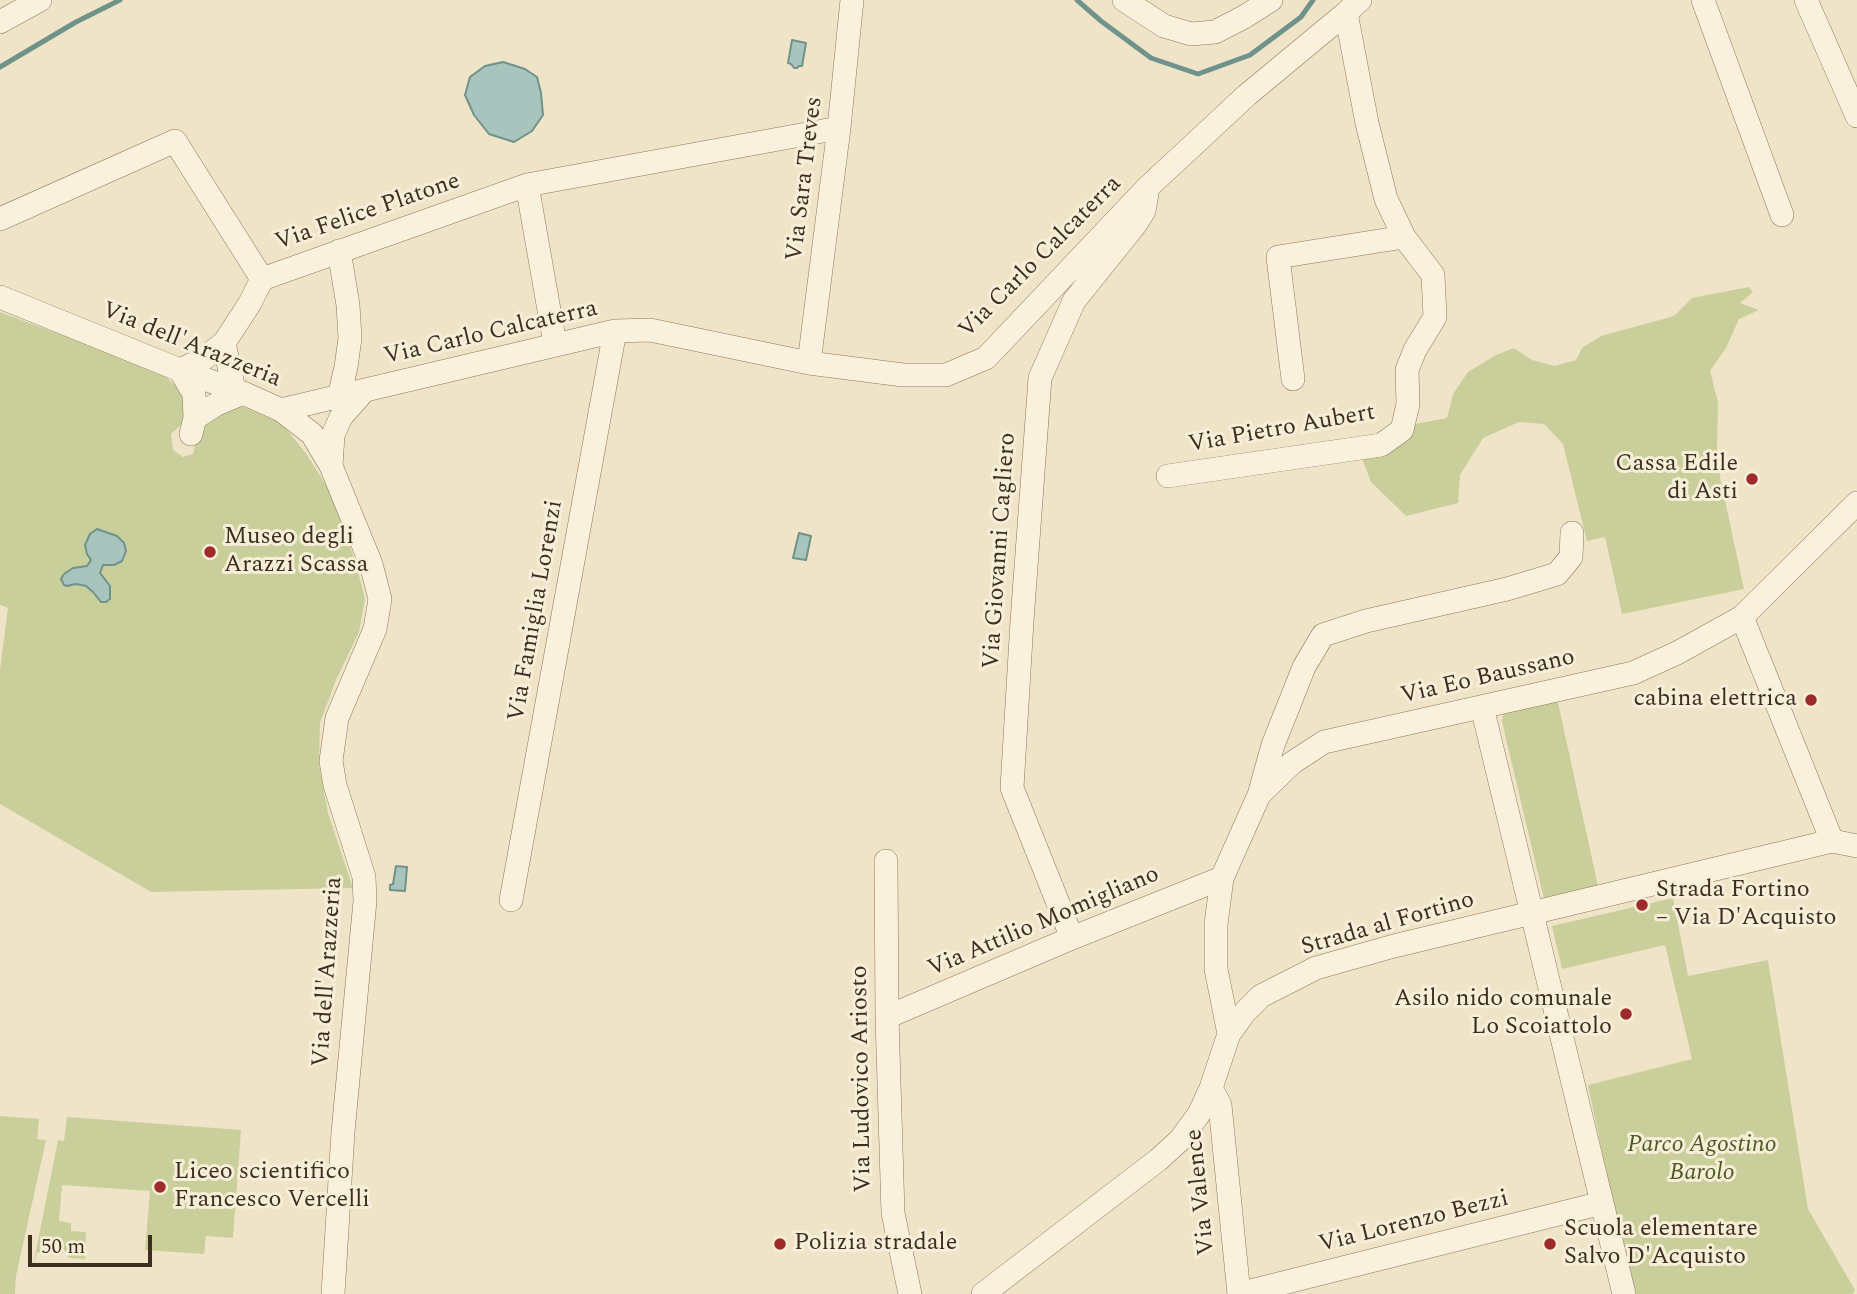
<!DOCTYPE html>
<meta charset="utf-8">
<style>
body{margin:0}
#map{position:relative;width:1857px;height:1294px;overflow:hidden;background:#f0e4c8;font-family:Spectral,serif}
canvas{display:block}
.scale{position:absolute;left:28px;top:1235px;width:124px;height:32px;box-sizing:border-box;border:4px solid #3d2e20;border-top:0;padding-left:9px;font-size:21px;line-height:24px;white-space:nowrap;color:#3d2e20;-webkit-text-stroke:5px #f7eed8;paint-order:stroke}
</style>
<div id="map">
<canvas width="1857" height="1294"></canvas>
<div class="scale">50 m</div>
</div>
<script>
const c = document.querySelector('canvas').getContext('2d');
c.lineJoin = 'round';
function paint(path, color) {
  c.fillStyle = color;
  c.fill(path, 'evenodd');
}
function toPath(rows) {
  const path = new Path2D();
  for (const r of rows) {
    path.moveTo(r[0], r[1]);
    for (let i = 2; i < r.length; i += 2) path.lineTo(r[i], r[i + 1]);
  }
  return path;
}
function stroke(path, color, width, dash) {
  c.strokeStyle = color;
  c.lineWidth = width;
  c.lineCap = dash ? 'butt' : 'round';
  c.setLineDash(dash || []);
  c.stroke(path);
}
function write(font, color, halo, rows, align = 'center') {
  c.font = font + ' Spectral,serif';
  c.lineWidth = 6;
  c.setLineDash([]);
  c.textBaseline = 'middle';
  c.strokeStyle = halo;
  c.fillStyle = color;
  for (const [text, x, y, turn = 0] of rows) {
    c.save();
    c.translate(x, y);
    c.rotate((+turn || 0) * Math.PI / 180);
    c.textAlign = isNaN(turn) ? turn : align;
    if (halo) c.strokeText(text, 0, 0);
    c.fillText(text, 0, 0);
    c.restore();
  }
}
paint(toPath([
 [1749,287,1753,292,1740,303,1759,310,1739,319,1726,348,1710,371,1718,402,1717,449,1720,477,1744,589,1622,614,1605,537,1587,541,1563,444,1544,424,1519,422,1483,438,1460,475,1458,503,1406,516,1371,482,1358,448,1415,424,1447,418,1453,394,1468,372,1496,355,1514,348,1532,360,1555,366,1576,360,1582,348,1601,336,1674,316,1692,298],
 [0,312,160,372,180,389,185,405,182,424,171,434,173,450,183,457,193,454,198,431,222,407,243,407,281,423,305,452,330,491,356,563,365,599,359,632,336,680,320,723,319,765,328,813,353,888,151,892,0,804,0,670,8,608,0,605],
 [1557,698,1598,886,1544,899,1502,722,1504,710],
 [1673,898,1688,976,1768,960,1808,1209,1855,1290,1853,1294,1636,1294,1613,1205,1588,1085,1692,1059,1665,945,1562,969,1552,926],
 [0,1116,39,1119,37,1139,46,1140,16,1276,15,1294,0,1294],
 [67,1117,241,1130,233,1238,206,1236,204,1254,145,1250,150,1191,62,1185,59,1221,71,1223,71,1231,86,1232,85,1259,69,1258,60,1243,51,1248,46,1255,37,1252,33,1266,58,1140,64,1141]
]), '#c9cf9b');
const water = toPath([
 [792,40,806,43,802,66,799,66,797,68,794,68,791,64,788,63,792,40],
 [503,62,525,69,537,77,541,93,543,115,532,131,514,142,489,134,474,115,465,95,470,77,485,66,503,62],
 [97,529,117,536,124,543,126,551,122,561,114,565,103,565,100,573,110,586,110,599,106,602,101,602,93,592,86,586,76,584,67,586,64,585,61,579,64,574,73,568,87,566,91,560,87,554,85,545,90,534,97,529],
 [799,533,811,536,806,560,793,558,799,533],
 [396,866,407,867,405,891,390,890,390,885,393,884,396,866]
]);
paint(water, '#a9c4bc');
stroke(water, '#6f938a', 2);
stroke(toPath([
 [1077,0,1101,21,1151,58,1198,74,1250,55,1301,17,1313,0],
 [0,67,76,22,120,0]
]), '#6f938a', 5);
const minor = toPath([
 [1124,0,1164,26,1191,34,1215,32,1244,17,1271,0],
 [1703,0,1782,215],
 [1806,0,1857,116],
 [0,22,40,0],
 [527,185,555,344],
 [0,219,175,141,262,279,527,185,839,128],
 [0,297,180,370,243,393,281,410,312,434,331,466,371,564,380,599,375,629,337,718,331,761,335,785,364,877,365,901,343,1132,333,1294],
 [224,343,234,390],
 [809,363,839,128,852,0],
 [180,370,203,359,224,343,250,303,262,279],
 [180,370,194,394,195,418,191,434],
 [1293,379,1278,257,1404,237],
 [339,397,346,367,350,338,348,305,339,251],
 [281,410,615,331,650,330,809,363,903,375,946,375,986,358,1147,188,1247,95,1346,13,1360,0],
 [195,418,215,405,243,393],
 [331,466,333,435,341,417,364,391],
 [1168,476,1381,445,1402,430,1408,404,1407,370,1415,350,1435,317,1433,275,1404,237,1386,199,1367,123,1346,13],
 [1742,617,1857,503],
 [1482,707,1624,1294],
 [1259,795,1273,745,1304,667,1323,635,1366,621,1507,589,1557,574,1571,557,1572,533],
 [886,861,887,1017,893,1213,910,1294],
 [511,900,615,331],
 [1072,938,1012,788,1022,621,1040,378,1074,301,1135,225,1144,211,1147,194],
 [887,1017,1072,938,1222,878],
 [1229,1034,1216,969,1216,924,1222,878,1259,795,1292,763,1324,742,1633,673,1677,653,1742,617,1832,841],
 [1211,1088,1220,1105,1239,1294],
 [983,1294,1158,1160,1180,1140,1199,1114,1211,1088,1229,1034,1245,1012,1261,996,1316,968,1394,946,1832,841,1857,846],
 [1239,1294,1602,1203]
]);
stroke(minor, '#8d765c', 24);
stroke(minor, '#faf1dc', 23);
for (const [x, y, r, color] of [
 [1752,479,7,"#9e2a2b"],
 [210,552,7,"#9e2a2b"],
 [1811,700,7,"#9e2a2b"],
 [1642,905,7,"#9e2a2b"],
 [1626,1014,7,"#9e2a2b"],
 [160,1187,7,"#9e2a2b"],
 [780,1244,7,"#9e2a2b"],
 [1550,1244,7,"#9e2a2b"]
]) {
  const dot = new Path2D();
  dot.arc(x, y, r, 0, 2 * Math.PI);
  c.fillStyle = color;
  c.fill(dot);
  stroke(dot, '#f7eed8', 2.5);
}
write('24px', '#3d2e20', '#f7eed8', [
 ["Via Sara Treves",806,179,-83],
 ["Via Felice Platone",368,213,-19],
 ["Via Carlo Calcaterra",1041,258,-45],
 ["Via Carlo Calcaterra",491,334,-13],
 ["Via dell'Arazzeria",191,346,22],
 ["Via Pietro Aubert",1282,430,-10],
 ["Via Giovanni Cagliero",1001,551,-86],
 ["Via Famiglia Lorenzi",537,611,-80],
 ["Via Eo Baussano",1488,678,-13],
 ["Via Attilio Momigliano",1044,923,-23],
 ["Strada al Fortino",1388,925,-16],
 ["Via dell'Arazzeria",329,972,-86],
 ["Via Ludovico Ariosto",863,1079,-91],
 ["Via Valence",1202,1192,-96],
 ["Via Lorenzo Bezzi",1414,1223,-14]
]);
write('24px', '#3d2e20', '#f7eed8', [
 ["Cassa Edile",1738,465,"right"],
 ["di Asti",1738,493,"right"],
 ["Museo degli",224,538],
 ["Arazzi Scassa",224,566],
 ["cabina elettrica",1797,700,"right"],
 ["Strada Fortino",1656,891],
 ["– Via D'Acquisto",1656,919],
 ["Asilo nido comunale",1612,1000,"right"],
 ["Lo Scoiattolo",1612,1028,"right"],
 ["Liceo scientifico",174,1173],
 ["Francesco Vercelli",174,1201],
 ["Scuola elementare",1564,1230],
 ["Salvo D'Acquisto",1564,1258],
 ["Polizia stradale",794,1244]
], 'left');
write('italic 24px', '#4d5a26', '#f7eed8', [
 ["Parco Agostino",1702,1146],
 ["Barolo",1702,1174]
]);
</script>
